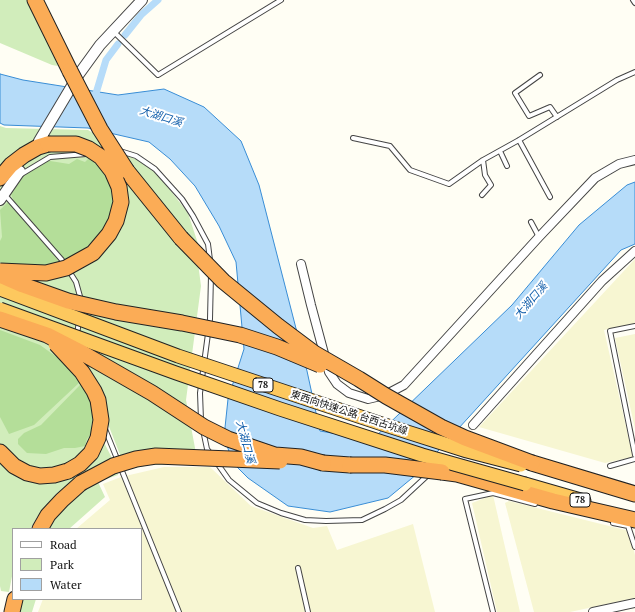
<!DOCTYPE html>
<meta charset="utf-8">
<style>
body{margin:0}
#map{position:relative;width:635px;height:612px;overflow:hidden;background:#fffef4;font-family:"PT Serif",serif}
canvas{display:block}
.legend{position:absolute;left:12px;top:528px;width:130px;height:72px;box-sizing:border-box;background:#fff;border:1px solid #a0a0a0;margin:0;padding:5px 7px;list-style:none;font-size:12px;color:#111}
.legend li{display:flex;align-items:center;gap:8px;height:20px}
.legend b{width:20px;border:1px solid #a0a0a0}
</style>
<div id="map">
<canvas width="635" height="612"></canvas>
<ul class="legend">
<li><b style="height:5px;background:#fff"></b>Road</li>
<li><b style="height:11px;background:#d1edbb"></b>Park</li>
<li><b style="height:11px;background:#b6dcf9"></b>Water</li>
</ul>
</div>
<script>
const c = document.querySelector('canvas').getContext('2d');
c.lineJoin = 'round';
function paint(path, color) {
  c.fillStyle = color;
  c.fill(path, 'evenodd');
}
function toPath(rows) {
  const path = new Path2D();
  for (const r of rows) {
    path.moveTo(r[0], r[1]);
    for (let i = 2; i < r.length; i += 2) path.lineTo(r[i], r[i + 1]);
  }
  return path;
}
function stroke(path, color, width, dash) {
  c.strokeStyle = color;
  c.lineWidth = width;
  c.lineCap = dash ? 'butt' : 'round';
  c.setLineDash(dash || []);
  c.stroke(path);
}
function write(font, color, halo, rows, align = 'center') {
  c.font = font + ' "PT Serif","Noto Sans TC",serif';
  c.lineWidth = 4;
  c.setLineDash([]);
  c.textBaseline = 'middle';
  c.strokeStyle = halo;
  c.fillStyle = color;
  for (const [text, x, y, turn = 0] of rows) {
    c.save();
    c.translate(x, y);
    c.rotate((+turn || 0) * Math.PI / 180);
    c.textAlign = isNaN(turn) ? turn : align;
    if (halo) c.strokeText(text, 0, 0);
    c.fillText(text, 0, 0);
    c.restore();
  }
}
paint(toPath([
 [635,259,635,324,604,330,633,457,605,463,479,427],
 [635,334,635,429,615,338],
 [164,467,210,467,251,506,313,528,327,526,337,550,413,524,435,612,38,612,43,599,141,599,141,529,76,529,110,500,103,484,121,477],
 [493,495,520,612,497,612,472,503],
 [509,501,629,531,635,555,635,598,570,612,534,612,505,503]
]), '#f7f6d2');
paint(toPath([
 [0,0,31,0,58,66,52,65,0,43],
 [0,126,6,128,88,130,132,157,153,168,188,213,200,250,198,263,201,286,186,400,198,464,149,465,126,470,106,419,94,423,113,460,118,475,98,482,105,497,69,529,39,529,78,478,56,494,37,517,30,529,13,529,13,571,9,592,1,591,0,586,0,457,19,472,54,471,22,467,0,445,0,184,14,167,59,139,0,171],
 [13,599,36,599,32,612,10,612]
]), '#d1edbb');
paint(toPath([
 [89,158,101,168,110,180,113,207,106,230,84,249,65,262,15,204,11,194,26,172,44,160,69,164,77,159,85,162],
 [8,202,30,225,60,263,35,269,11,266,0,262,0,241,2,237,0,210],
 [0,330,40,345,65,363,80,382,34,425,9,434,0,417],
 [81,384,92,403,95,420,91,424,92,433,87,439,85,446,75,448,64,448,46,454,27,453,18,444,18,439,24,433,41,425]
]), '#b4de99');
const water = toPath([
 [0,74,23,80,118,95,164,89,204,107,241,141,259,185,307,371,320,431,372,440,512,305,579,225,627,185,635,182,635,244,621,250,417,474,388,498,330,512,288,506,248,478,233,463,224,437,228,399,244,349,236,262,219,226,195,186,170,159,149,142,88,128,4,125,0,123,0,74]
]);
paint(water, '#b6dcf9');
stroke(water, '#398dd5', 1);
stroke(toPath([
 [125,35,141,15,158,0],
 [94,100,106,60,118,44]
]), '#b6dcf9', 7);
const service = toPath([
 [633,0,635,3],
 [113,31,158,75,281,0],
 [540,75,515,93,529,116,550,107,557,117],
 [353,138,390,146,410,170,449,184,483,160,519,140,617,80,635,72],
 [519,140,550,197],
 [120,151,136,156,155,169,182,199,193,216,208,244,210,260],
 [500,151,507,166],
 [20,175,50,157,86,154],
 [5,195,62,260,76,282,81,300],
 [482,195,491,185,485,175,483,160],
 [531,222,539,237],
 [635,326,610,331,635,455],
 [77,335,81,306],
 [201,420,200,393,210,319,211,275],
 [105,429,179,612],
 [203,430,207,449,211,454],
 [217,463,229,480,257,503,281,513,305,520,326,521,362,520,385,509,401,500,429,474],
 [610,466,635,459],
 [613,523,628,526,635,547],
 [298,568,308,612],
 [493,612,465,499,493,493,535,504]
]);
const minor = toPath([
 [301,264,311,305,329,372,337,384,349,393,368,399,385,395,404,385,539,237,595,178,619,164,635,160],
 [473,425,602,281,635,251],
 [593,612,635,603]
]);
const tertiary = toPath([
 [39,141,79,74,100,45,142,0],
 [0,200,20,171]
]);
const trunk = toPath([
 [525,484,584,501]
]);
const motorway = toPath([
 [35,0,70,71],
 [127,171,181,238],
 [0,178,11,165,24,155,38,147,48,144],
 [0,452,14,466,27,473,40,476,54,475,68,471],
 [323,463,350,465],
 [532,463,635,494],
 [442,472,457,474,553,501,635,520],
 [40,529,48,515,62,500,81,483],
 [12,612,15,599]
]);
stroke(service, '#444', 6);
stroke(minor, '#444', 10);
stroke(tertiary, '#444', 12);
stroke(trunk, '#222', 15);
stroke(motorway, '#222', 17);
stroke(service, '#fff', 4);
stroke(minor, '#fff', 8);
stroke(tertiary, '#fff', 10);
stroke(trunk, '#fdc85e', 13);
stroke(motorway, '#fbac56', 15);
const trunkBridge = toPath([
 [0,289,178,356,382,424,467,451,521,465],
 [0,309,176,373,280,409,422,455,525,484]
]);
const motorwayBridge = toPath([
 [70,71,100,129,127,171],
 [181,238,223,281,278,326,314,353,359,379,386,396,441,427,465,438,532,463],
 [0,271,46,273,66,268,93,253,109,234,116,221,121,202,119,187,112,171,101,157,89,149,76,144,48,144],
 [0,275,23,285,68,301,116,312,182,323,240,335,277,347,320,365],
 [0,319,47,335,84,354,152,393,204,427,228,439,275,455,301,457,323,463],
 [56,344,82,372,94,391,98,400,101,420,98,438,91,453,80,464,68,471],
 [350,465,385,465,442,472],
 [81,483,113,466,136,459,156,456,280,461]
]);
stroke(trunkBridge, '#222', 15, []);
stroke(motorwayBridge, '#222', 17, []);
stroke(trunkBridge, '#fdc85e', 13);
stroke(motorwayBridge, '#fbac56', 15);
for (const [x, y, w] of [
 [263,385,20],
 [580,500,20]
]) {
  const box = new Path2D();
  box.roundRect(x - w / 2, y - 7, w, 14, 3);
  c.fillStyle = '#fff';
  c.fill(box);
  stroke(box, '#111', 1);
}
write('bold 9px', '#111', null, [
 ["78",263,385],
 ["78",580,500]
]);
write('10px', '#111', '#fff', [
 ["東西向快速公路 台西古坑線",349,413,18]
]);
write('italic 11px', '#115eab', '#fff', [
 ["大湖口溪",161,117,17],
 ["大湖口溪",531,301,-49],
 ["大湖口溪",245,442,75]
]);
</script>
